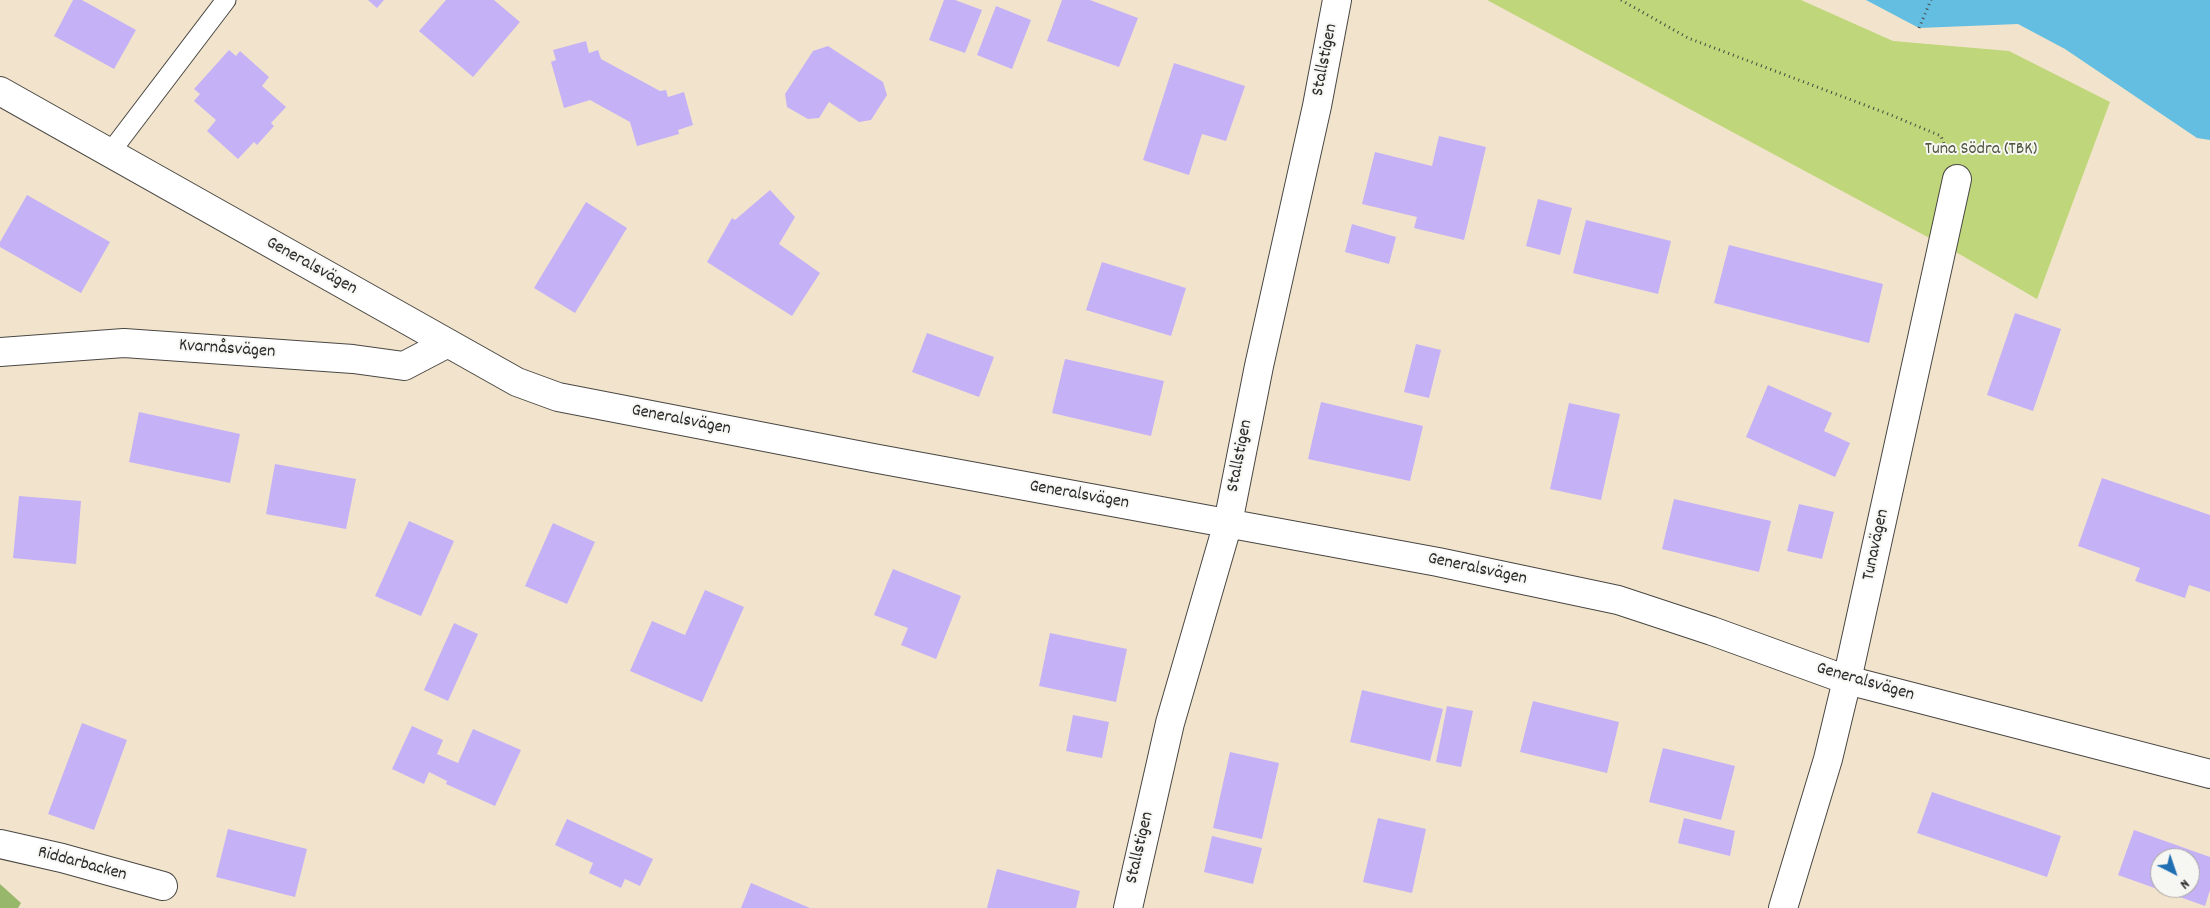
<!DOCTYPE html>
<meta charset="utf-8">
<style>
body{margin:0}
#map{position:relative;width:2210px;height:908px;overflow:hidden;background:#f2e4cc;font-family:Dekko,sans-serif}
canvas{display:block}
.north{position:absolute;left:2150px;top:848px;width:50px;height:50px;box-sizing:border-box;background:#f6f6f2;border:1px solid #a5a5a2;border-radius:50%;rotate:139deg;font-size:14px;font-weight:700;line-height:20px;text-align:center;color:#2b2b2b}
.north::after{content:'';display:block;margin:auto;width:18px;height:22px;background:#1f6fb2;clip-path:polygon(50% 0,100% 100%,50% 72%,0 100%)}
</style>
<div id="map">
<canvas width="2210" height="908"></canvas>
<div class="north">N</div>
</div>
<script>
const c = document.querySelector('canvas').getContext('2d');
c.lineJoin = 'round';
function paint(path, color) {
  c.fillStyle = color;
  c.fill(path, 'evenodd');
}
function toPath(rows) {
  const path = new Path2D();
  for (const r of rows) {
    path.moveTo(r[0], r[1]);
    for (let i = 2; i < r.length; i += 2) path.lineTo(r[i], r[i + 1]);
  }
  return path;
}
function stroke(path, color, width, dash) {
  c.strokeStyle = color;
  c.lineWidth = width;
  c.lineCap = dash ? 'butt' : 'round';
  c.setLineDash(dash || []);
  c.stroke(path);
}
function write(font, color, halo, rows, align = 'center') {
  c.font = font + ' Dekko,sans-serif';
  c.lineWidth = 4;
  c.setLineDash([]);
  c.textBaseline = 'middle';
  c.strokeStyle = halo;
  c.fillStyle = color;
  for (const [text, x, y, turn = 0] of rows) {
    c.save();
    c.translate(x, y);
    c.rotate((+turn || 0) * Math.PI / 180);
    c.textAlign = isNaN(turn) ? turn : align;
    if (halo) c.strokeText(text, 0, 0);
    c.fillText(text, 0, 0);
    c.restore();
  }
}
paint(toPath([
 [1487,0,1801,0,1893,41,2009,51,2110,102,2037,299,1961,255]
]), '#bfd67a');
paint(toPath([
 [0,884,21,903,18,908,0,908]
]), '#97b76a');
paint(toPath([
 [1866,0,2210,0,2210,140,2197,138,2065,49,2018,24,1919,28]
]), '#63bee1');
paint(toPath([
 [73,0,82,0,136,30,114,69,54,36],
 [368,0,384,0,377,8],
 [446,0,494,0,520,22,473,77,419,31],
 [944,0,955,0,982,10,965,53,929,40],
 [1062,0,1090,0,1138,18,1119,67,1047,41],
 [996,6,1031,20,1012,69,977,55],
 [586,41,589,53,598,50,601,59,660,91,666,90,668,97,684,92,693,125,678,130,679,134,637,146,630,122,590,100,564,108,551,62,556,60,553,50],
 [828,46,883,82,887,95,871,120,859,122,829,102,819,118,808,119,787,107,785,94,813,51],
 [229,50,236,56,240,51,269,77,262,86,286,107,271,123,274,126,257,145,254,142,238,159,207,131,216,120,194,101,200,94,194,89],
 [1174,63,1245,86,1226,141,1202,134,1189,175,1143,160],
 [1439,136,1486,147,1464,240,1414,228,1417,217,1362,204,1375,152,1432,166],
 [770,190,795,217,779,244,820,273,792,316,707,262,732,218,735,220],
 [27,195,110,242,81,293,0,247,0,242],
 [1538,199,1572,208,1560,255,1526,246],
 [586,202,627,228,575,313,534,288],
 [1586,220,1671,241,1658,294,1573,273],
 [1352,224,1396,237,1389,264,1345,252],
 [1729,245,1883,284,1869,343,1714,303],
 [1102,262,1186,288,1171,336,1086,310],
 [2015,313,2061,329,2033,411,1987,395],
 [927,333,994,357,979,397,912,372],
 [1416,344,1441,350,1429,398,1404,392],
 [1065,359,1164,381,1151,436,1052,413],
 [1768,385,1832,413,1824,431,1850,443,1835,477,1746,437],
 [1321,402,1423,426,1410,481,1308,459],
 [1569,403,1620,414,1601,500,1550,489],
 [139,412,240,434,230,483,129,462],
 [275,464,356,479,346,529,266,514],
 [2102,478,2210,515,2210,592,2189,585,2185,598,2135,581,2140,568,2078,546],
 [19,496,81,501,76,564,13,558],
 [1674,499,1771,521,1759,572,1662,549],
 [1799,504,1834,512,1822,559,1787,551],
 [409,521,454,541,421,616,375,596],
 [553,523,595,542,567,604,525,586],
 [893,569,961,596,936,659,901,645,908,628,874,615],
 [705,590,744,607,702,702,630,671,652,621,685,635],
 [454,623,478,634,448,701,424,690],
 [1050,633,1127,649,1116,702,1039,686],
 [1362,690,1443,709,1430,761,1350,742],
 [1533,701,1619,722,1607,773,1520,752],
 [1447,706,1473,711,1461,767,1436,762],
 [1073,715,1109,722,1102,758,1066,751],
 [82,723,127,740,94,830,48,814],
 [412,726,443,740,437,754,458,763,473,729,521,750,495,806,446,784,447,781,429,772,424,784,392,769],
 [1663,748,1735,766,1721,820,1649,802],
 [1230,752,1279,763,1262,839,1213,828],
 [1932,792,2061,836,2047,877,1917,833],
 [1378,818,1426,829,1412,893,1363,882],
 [1684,818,1735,831,1730,856,1678,843],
 [567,819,653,859,640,886,625,879,621,888,589,873,593,863,555,845],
 [228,829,307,849,295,897,216,877],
 [2134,830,2210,857,2210,890,2205,906,2118,875],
 [2160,858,2190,858,2190,888,2160,888],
 [1212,836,1262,848,1253,884,1204,872],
 [997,869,1080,891,1076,908,987,908],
 [751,883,810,908,741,908]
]), '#c5b1f6');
const service = toPath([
 [109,154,226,0]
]);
const minor = toPath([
 [0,91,517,382,558,397,873,458,1438,562,1618,600,1712,631,1847,680,2210,774],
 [0,352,124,343,353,359,404,366,448,343],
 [0,844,62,858,163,886],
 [1128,908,1170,723,1228,523,1259,366,1317,106,1337,0],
 [1783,908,1828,759,1847,680,1957,179]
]);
stroke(service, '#494743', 21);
stroke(minor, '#494743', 30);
stroke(toPath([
 [1621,0,1688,38,1891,115,1941,136,1946,149],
 [1919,28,1931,0]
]), '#494743', 3, [1, 4]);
stroke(service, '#fff', 19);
stroke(minor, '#fff', 28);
write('18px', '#2b2b2b', '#f6f6f2', [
 ["Stallstigen",1326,60,-79],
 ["Generalsvägen",311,267,29],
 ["Kvarnåsvägen",227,350,4],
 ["Generalsvägen",681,421,11],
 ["Stallstigen",1241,456,-79],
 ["Generalsvägen",1079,496,10],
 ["Tunavägen",1877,545,-78],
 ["Generalsvägen",1477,570,12],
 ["Generalsvägen",1865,683,16],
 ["Stallstigen",1141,848,-77],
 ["Riddarbacken",82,865,15]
]);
write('18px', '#50563f', '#f6f6f2', [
 ["Tuna Södra (TBK)",1981,151]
]);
</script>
